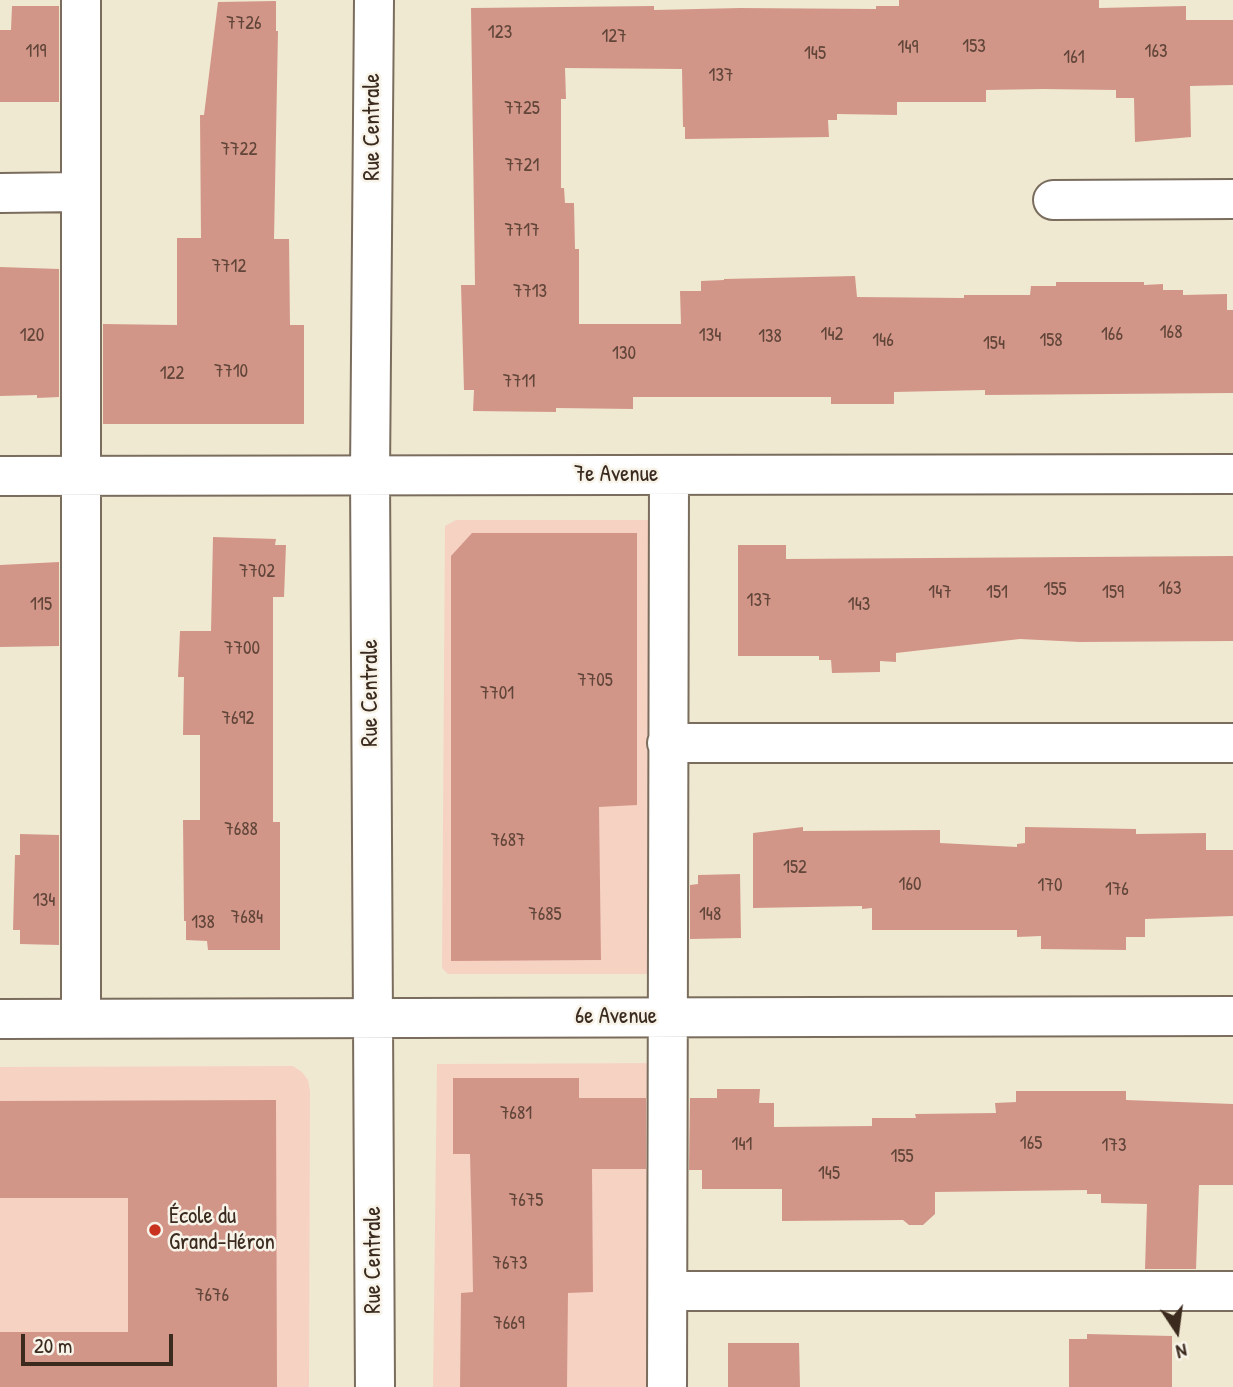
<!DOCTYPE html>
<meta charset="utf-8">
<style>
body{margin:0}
#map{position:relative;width:1233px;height:1387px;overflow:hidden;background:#f0e9d1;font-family:"Patrick Hand",sans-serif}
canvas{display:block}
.north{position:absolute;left:1142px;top:1296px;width:70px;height:70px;-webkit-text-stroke:5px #f7f3e8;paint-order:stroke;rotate:167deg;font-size:19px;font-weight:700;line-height:28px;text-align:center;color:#3b2a1e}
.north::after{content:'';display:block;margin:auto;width:24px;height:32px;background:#3b2a1e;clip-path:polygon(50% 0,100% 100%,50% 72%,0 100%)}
.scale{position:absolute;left:21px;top:1334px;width:152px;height:32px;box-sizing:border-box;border:4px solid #3b2a1e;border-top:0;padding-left:9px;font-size:21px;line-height:24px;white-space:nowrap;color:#3b2a1e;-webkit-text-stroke:5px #f7f3e8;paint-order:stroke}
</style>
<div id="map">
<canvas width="1233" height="1387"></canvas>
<div class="north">N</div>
<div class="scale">20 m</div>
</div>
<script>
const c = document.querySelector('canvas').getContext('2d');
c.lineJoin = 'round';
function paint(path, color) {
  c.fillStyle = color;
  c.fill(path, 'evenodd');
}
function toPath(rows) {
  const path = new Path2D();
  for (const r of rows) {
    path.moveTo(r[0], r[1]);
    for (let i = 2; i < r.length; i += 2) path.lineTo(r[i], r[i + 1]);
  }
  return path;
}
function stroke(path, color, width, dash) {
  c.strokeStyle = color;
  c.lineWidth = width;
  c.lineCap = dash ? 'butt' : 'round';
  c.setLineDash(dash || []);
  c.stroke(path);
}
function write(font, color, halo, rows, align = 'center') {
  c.font = font + ' "Patrick Hand",sans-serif';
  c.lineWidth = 5;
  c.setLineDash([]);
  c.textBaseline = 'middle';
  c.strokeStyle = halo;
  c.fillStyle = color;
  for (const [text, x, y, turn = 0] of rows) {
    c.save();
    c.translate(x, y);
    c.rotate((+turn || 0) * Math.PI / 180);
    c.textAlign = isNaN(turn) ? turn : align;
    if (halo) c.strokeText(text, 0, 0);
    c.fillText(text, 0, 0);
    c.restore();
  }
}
paint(toPath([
 [456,520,676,520,670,974,448,974,442,968,445,526],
 [674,1063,672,1387,433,1387,437,1064],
 [293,1066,302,1072,308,1080,310,1091,309,1387,0,1387,0,1067]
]), '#f6d2c3');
paint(toPath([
 [899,0,1099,0,1099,8,1186,6,1186,20,1233,20,1233,85,1190,86,1191,137,1135,142,1134,98,1116,98,1116,90,1043,89,986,90,986,102,897,102,897,115,837,114,837,120,828,120,829,137,685,139,685,127,683,127,682,69,565,68,566,99,561,99,561,188,564,188,565,203,574,203,575,249,579,249,579,324,681,324,680,291,701,291,701,281,724,280,724,279,855,276,857,297,964,298,964,295,1030,295,1031,286,1056,286,1056,282,1144,282,1144,285,1163,284,1163,290,1183,290,1183,295,1227,294,1227,310,1233,310,1233,393,985,395,985,390,894,392,894,404,831,404,831,397,633,397,633,409,556,408,556,412,473,411,474,390,464,390,461,285,475,285,471,8,654,6,654,10,740,8,876,9,876,6,899,6],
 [276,1,276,31,278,31,274,239,289,239,290,325,304,325,304,424,103,424,103,324,177,325,177,238,201,238,200,115,204,115,218,2],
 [12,6,59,6,59,102,0,102,0,30,11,30],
 [0,267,59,269,59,397,37,398,37,395,0,396],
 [472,533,637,533,637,805,599,807,601,960,451,961,451,556],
 [213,537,276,539,275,545,286,545,284,597,273,597,273,822,280,822,280,950,208,950,207,941,186,940,186,921,184,921,183,820,200,820,200,735,183,735,184,677,178,677,180,631,211,631],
 [738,545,786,545,786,559,1233,556,1233,641,1080,642,1020,639,896,653,896,662,880,661,880,672,832,673,831,660,819,660,819,656,738,656],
 [59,562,59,646,0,647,0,565],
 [803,827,803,831,940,830,940,843,1017,847,1017,844,1025,843,1025,827,1136,829,1136,834,1206,833,1206,850,1233,850,1233,916,1145,919,1145,937,1126,937,1126,950,1041,949,1041,936,1017,937,1017,930,872,930,872,908,862,909,862,906,753,908,753,833],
 [20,834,59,835,59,945,20,944,20,930,13,930,15,855,20,855],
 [740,874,741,938,690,939,690,885,698,884,698,875],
 [453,1078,579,1078,579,1098,646,1098,646,1169,592,1169,593,1292,568,1293,567,1387,460,1387,461,1293,473,1292,472,1234,470,1154,453,1154],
 [717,1089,760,1089,759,1103,774,1103,774,1127,872,1126,872,1118,916,1118,915,1114,996,1113,995,1103,1016,1102,1016,1091,1126,1091,1126,1100,1233,1104,1233,1185,1199,1185,1196,1269,1145,1269,1147,1204,1101,1203,1101,1194,1087,1194,1087,1190,935,1192,935,1214,923,1225,909,1225,903,1220,782,1221,782,1189,702,1189,702,1170,689,1170,690,1098,717,1098],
 [276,1100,277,1387,0,1387,0,1332,128,1332,128,1198,0,1198,0,1101],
 [1087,1334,1172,1336,1172,1387,1069,1387,1069,1339,1087,1339],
 [728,1343,799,1343,800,1387,728,1387]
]), '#d29689');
const minor = toPath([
 [81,0,81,1018],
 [374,0,370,474,375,1387],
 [0,193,81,192],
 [1053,200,1233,199],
 [0,476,1233,474],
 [667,743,1233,743],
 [0,1019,1233,1016],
 [668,1291,1233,1291],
 [667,1387,669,475]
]);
stroke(minor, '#7a6d5d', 42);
stroke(minor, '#fff', 38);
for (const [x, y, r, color] of [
 [155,1230,7,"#c8321e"]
]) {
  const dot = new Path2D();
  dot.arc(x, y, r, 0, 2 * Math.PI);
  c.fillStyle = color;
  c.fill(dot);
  stroke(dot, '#f7f3e8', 2.5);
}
write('19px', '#614539', null, [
 ["7726",244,24],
 ["123",500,33],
 ["127",614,37],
 ["153",974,47],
 ["149",908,48],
 ["119",36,52],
 ["163",1156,52],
 ["145",815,54],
 ["161",1074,58],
 ["137",721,76],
 ["7725",522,109],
 ["7722",239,150],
 ["7721",522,166],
 ["7717",522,231],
 ["7712",229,267],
 ["7713",530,292],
 ["168",1171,333],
 ["142",832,335],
 ["166",1112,335],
 ["120",32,336],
 ["134",710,336],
 ["138",770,337],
 ["146",883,341],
 ["158",1051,341],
 ["154",994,344],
 ["130",624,354],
 ["7710",231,372],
 ["122",172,374],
 ["7711",519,382],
 ["7702",257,572],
 ["163",1170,589],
 ["155",1055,590],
 ["147",940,593],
 ["151",997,593],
 ["159",1113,593],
 ["137",759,601],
 ["115",41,605],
 ["143",859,605],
 ["7700",242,649],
 ["7705",595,681],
 ["7701",497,694],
 ["7692",238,719],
 ["7688",241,830],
 ["7687",508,841],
 ["152",795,868],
 ["160",910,885],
 ["170",1050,886],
 ["176",1117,890],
 ["134",44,901],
 ["7685",545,915],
 ["148",710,915],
 ["7684",247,918],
 ["138",203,923],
 ["7681",516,1114],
 ["165",1031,1144],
 ["141",742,1145],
 ["173",1114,1146],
 ["155",902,1157],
 ["145",829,1174],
 ["7675",526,1201],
 ["7673",510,1264],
 ["7676",212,1296],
 ["7669",509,1324]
]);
write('23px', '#3b2a1e', '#f7f3e8', [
 ["Rue Centrale",373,127,-90],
 ["7e Avenue",616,475],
 ["Rue Centrale",371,693,-90],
 ["6e Avenue",616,1017],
 ["Rue Centrale",374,1260,-90]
]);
write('23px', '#3b2a1e', '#f7f3e8', [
 ["École du",169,1217],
 ["Grand-Héron",169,1243]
], 'left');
</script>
